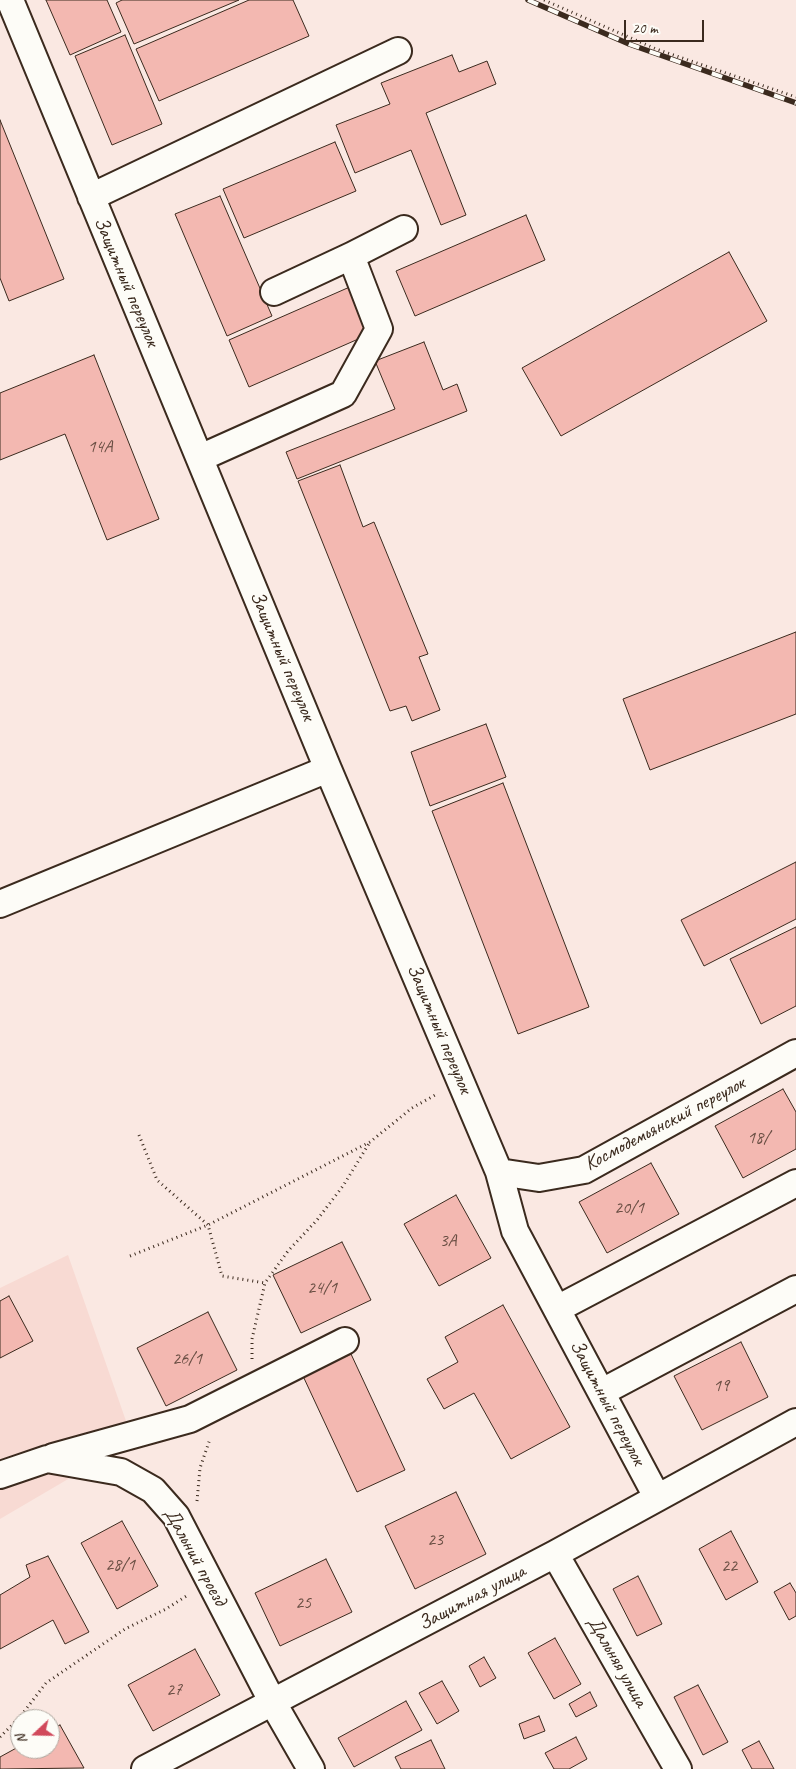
<!DOCTYPE html>
<meta charset="utf-8">
<style>
body{margin:0}
#map{position:relative;width:796px;height:1769px;overflow:hidden;background:#fae8e2;font-family:Caveat,sans-serif}
canvas{display:block}
.north{position:absolute;left:10px;top:1709px;width:50px;height:50px;box-sizing:border-box;background:#fdfcf7;border:1px solid #afa8a0;border-radius:50%;rotate:249deg;font-size:14px;font-weight:700;line-height:20px;text-align:center;color:#3b2a1e}
.north::after{content:'';display:block;margin:auto;width:18px;height:22px;background:#d1495b;clip-path:polygon(50% 0,100% 100%,50% 72%,0 100%)}
.scale{position:absolute;left:624px;top:20px;width:80px;height:22px;box-sizing:border-box;border:2px solid #3b2a1e;border-top:0;padding-left:6px;font-size:15px;line-height:18px;white-space:nowrap;color:#3b2a1e;-webkit-text-stroke:4px #fdfcf7;paint-order:stroke}
</style>
<div id="map">
<canvas width="796" height="1769"></canvas>
<div class="north">N</div>
<div class="scale">20 m</div>
</div>
<script>
const c = document.querySelector('canvas').getContext('2d');
c.lineJoin = 'round';
function paint(path, color) {
  c.fillStyle = color;
  c.fill(path, 'evenodd');
}
function toPath(rows) {
  const path = new Path2D();
  for (const r of rows) {
    path.moveTo(r[0], r[1]);
    for (let i = 2; i < r.length; i += 2) path.lineTo(r[i], r[i + 1]);
  }
  return path;
}
function stroke(path, color, width, dash) {
  c.strokeStyle = color;
  c.lineWidth = width;
  c.lineCap = dash ? 'butt' : 'round';
  c.setLineDash(dash || []);
  c.stroke(path);
}
function write(font, color, halo, rows, align = 'center') {
  c.font = font + ' Caveat,sans-serif';
  c.lineWidth = 4;
  c.setLineDash([]);
  c.textBaseline = 'middle';
  c.strokeStyle = halo;
  c.fillStyle = color;
  for (const [text, x, y, turn = 0] of rows) {
    c.save();
    c.translate(x, y);
    c.rotate((+turn || 0) * Math.PI / 180);
    c.textAlign = isNaN(turn) ? turn : align;
    if (halo) c.strokeText(text, 0, 0);
    c.fillText(text, 0, 0);
    c.restore();
  }
}
paint(toPath([
 [68,1255,133,1441,0,1519,0,1288]
]), '#f8dad3');
const building = toPath([
 [46,0,107,0,121,32,70,55,46,0],
 [122,0,239,0,134,44,116,3,122,0],
 [249,0,293,0,309,36,159,101,136,49,249,0],
 [125,35,162,124,112,145,75,56,125,35],
 [452,55,459,72,487,61,496,84,426,113,466,215,441,225,411,150,355,173,336,125,390,104,381,83,452,55],
 [0,120,64,279,9,301,0,278,0,120],
 [335,142,356,191,244,238,223,189,335,142],
 [220,196,272,316,227,336,175,214,220,196],
 [526,215,545,260,415,316,396,271,526,215],
 [729,252,767,321,561,436,522,368,729,252],
 [352,286,372,333,249,387,229,340,352,286],
 [424,342,443,390,457,384,467,411,297,479,286,452,395,409,375,361,424,342],
 [94,355,159,519,107,540,65,434,0,460,0,393,94,355],
 [340,465,363,527,374,522,428,654,419,657,440,710,412,721,406,706,390,711,298,481,340,465],
 [796,632,796,714,650,770,623,699,796,632],
 [486,724,506,777,430,806,411,752,486,724],
 [503,783,589,1007,518,1034,432,811,503,783],
 [796,862,796,919,704,966,681,920,796,862],
 [796,927,796,1006,761,1024,730,959,796,927],
 [783,1089,796,1112,796,1149,743,1178,715,1126,783,1089],
 [651,1163,679,1214,607,1253,579,1202,651,1163],
 [456,1195,491,1258,439,1286,404,1224,456,1195],
 [342,1242,371,1300,301,1333,273,1275,342,1242],
 [9,1296,33,1341,0,1358,0,1301,9,1296],
 [503,1305,570,1427,511,1459,474,1393,444,1409,427,1379,458,1362,445,1337,503,1305],
 [208,1312,237,1370,166,1406,137,1348,208,1312],
 [741,1342,768,1397,702,1430,674,1376,741,1342],
 [351,1354,405,1470,357,1492,303,1376,351,1354],
 [456,1492,486,1554,415,1589,385,1526,456,1492],
 [122,1521,158,1586,117,1609,81,1543,122,1521],
 [731,1531,758,1582,726,1600,699,1549,731,1531],
 [48,1556,89,1632,65,1644,53,1620,0,1649,0,1595,30,1577,26,1565,48,1556],
 [326,1559,352,1612,280,1646,255,1593,326,1559],
 [638,1576,662,1624,637,1636,613,1589,638,1576],
 [790,1583,796,1593,796,1616,789,1620,774,1592,790,1583],
 [555,1638,581,1684,554,1699,528,1653,555,1638],
 [195,1649,220,1695,153,1731,128,1685,195,1649],
 [484,1657,496,1678,480,1687,469,1666,484,1657],
 [442,1681,459,1711,437,1724,419,1693,442,1681],
 [698,1685,728,1742,703,1755,674,1697,698,1685],
 [590,1692,597,1706,576,1717,569,1704,590,1692],
 [406,1701,422,1730,354,1767,338,1738,406,1701],
 [539,1716,545,1731,524,1739,519,1724,539,1716],
 [60,1725,84,1768,0,1769,0,1757,20,1746,20,1749,50,1749,50,1730,60,1725],
 [576,1737,587,1759,569,1769,554,1769,545,1753,576,1737],
 [431,1740,445,1769,401,1769,395,1757,431,1740],
 [759,1741,774,1769,752,1769,742,1750,759,1741]
]);
paint(building, '#f3b8b1');
stroke(building, '#3b2a1e', 1);
const minor = toPath([
 [10,0,328,769,499,1172,515,1231,657,1497],
 [91,197,398,51],
 [351,256,404,229],
 [200,458,343,394,379,329,351,256,274,292],
 [0,904,328,769],
 [499,1172,539,1178,584,1170,796,1053],
 [557,1309,796,1183],
 [602,1392,796,1289],
 [53,1457,190,1419,345,1341],
 [0,1475,47,1459,121,1472,153,1490,176,1516,273,1703,311,1769],
 [555,1554,678,1769],
 [145,1769,555,1554,796,1422]
]);
stroke(minor, '#3b2a1e', 30);
stroke(toPath([
 [544,0,656,49,796,97],
 [139,1135,157,1180,208,1225,222,1276,265,1283],
 [130,1256,208,1225,370,1142,412,1108,437,1094],
 [252,1359,252,1339,265,1283,288,1251,317,1220,343,1186,370,1142],
 [197,1501,200,1468,210,1439],
 [0,1737,20,1717,46,1683,125,1629,166,1609,188,1595]
]), '#3b2a1e', 3, [1, 4]);
stroke(minor, '#fdfcf7', 26);
const rail = toPath([
 [528,0,629,44,796,103]
]);
stroke(rail, '#3b2a1e', 5.5);
stroke(rail, '#fdfcf7', 4, [11]);
write('18px', '#694e43', null, [
 ["14А",100,447],
 ["18/",758,1138],
 ["20/1",629,1208],
 ["3А",448,1241],
 ["24/1",322,1288],
 ["26/1",187,1359],
 ["19",721,1386],
 ["23",435,1540],
 ["28/1",120,1565],
 ["22",729,1566],
 ["25",303,1603],
 ["27",174,1690]
]);
write('20px', '#3b2a1e', '#fdfcf7', [
 ["Защитный переулок",126,282,67],
 ["Защитный переулок",282,656,67],
 ["Защитный переулок",439,1029,67],
 ["Космодемьянский переулок",665,1124,-28],
 ["Защитный переулок",607,1403,62],
 ["Дальний проезд",195,1557,61],
 ["Защитная улица",472,1598,-28],
 ["Дальняя улица",617,1662,60]
]);
</script>
